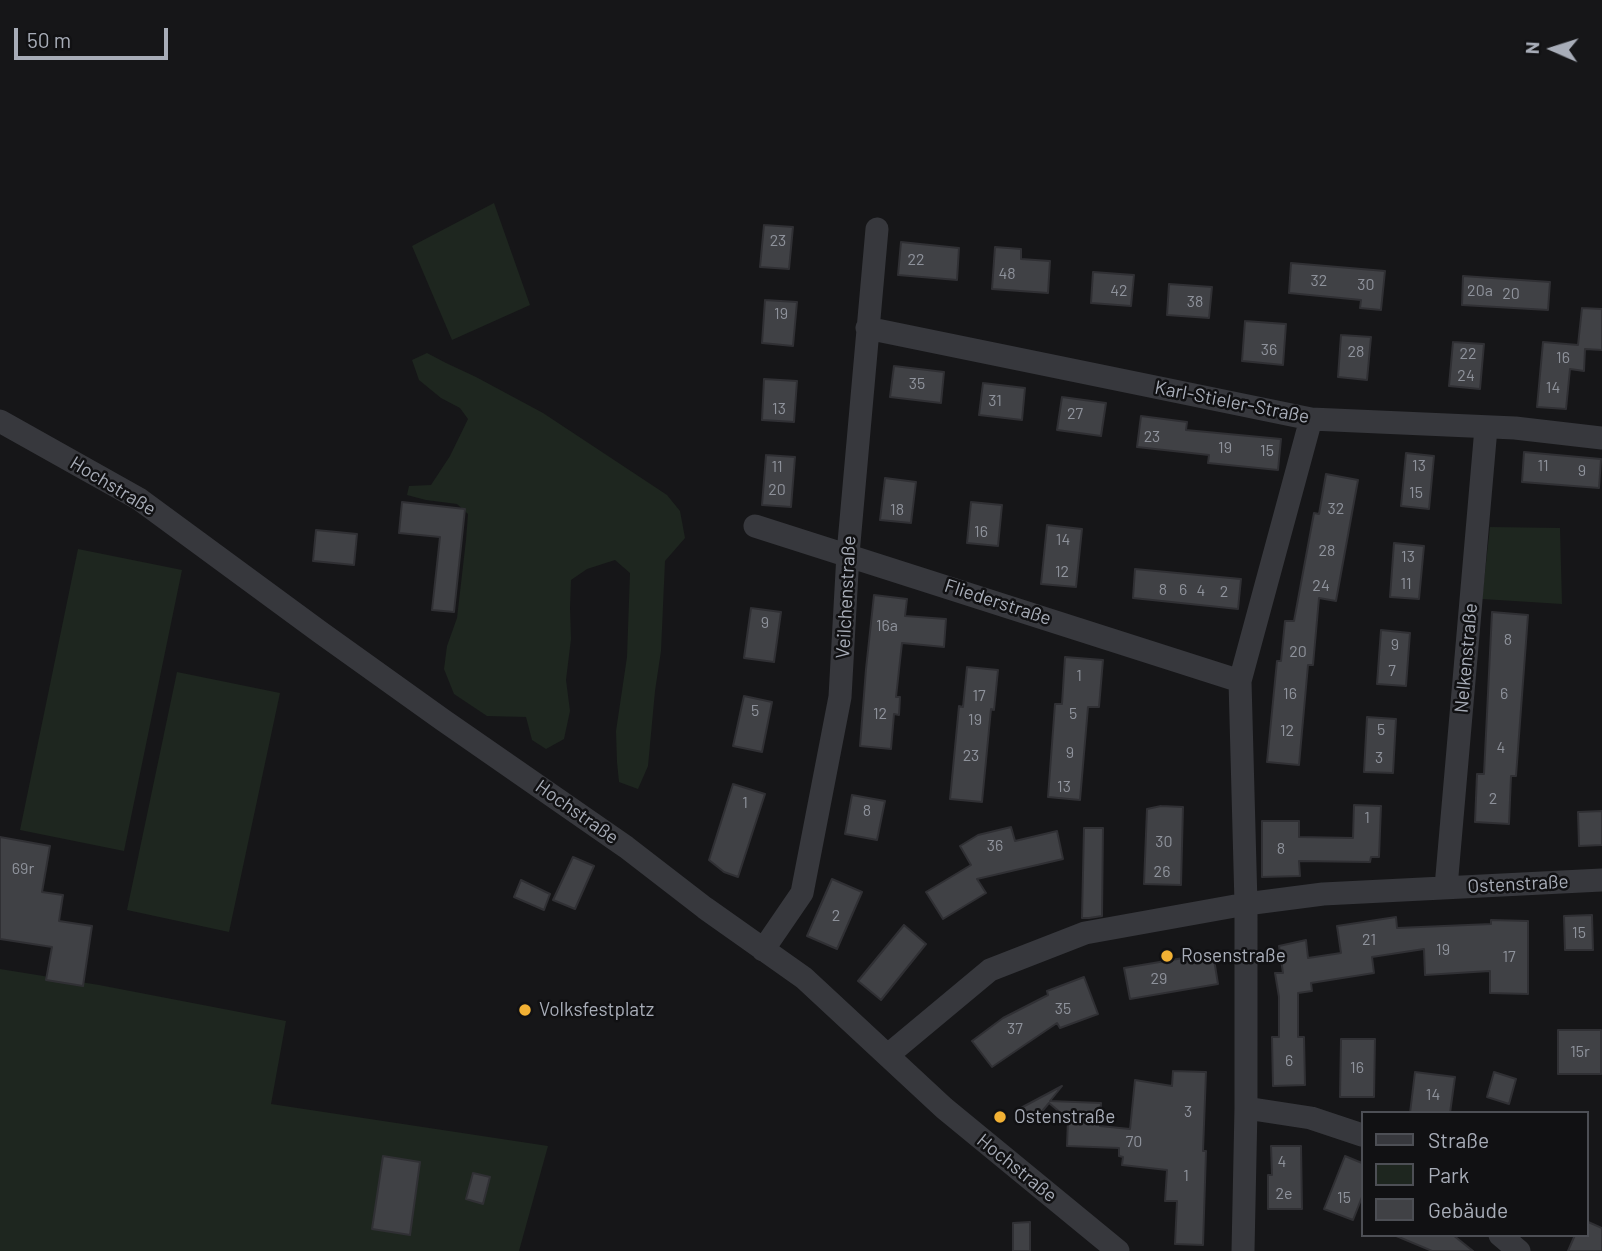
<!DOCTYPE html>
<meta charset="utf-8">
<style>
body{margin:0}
#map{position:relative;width:1602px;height:1251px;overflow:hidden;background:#161618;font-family:Barlow,sans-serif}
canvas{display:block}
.legend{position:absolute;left:1361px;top:1111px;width:228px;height:126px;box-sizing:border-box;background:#111113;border:2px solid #4d4f55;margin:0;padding:9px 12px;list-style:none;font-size:21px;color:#a8adb8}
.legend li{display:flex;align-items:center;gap:14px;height:35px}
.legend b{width:35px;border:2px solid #4d4f55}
.north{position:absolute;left:1518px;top:14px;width:70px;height:70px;-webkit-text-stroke:5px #111113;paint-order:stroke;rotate:273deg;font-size:19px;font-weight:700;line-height:28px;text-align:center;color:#a8adb8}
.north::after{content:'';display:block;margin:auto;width:24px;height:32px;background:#a8adb8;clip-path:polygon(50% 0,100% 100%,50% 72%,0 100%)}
.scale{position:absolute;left:14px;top:28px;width:154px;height:32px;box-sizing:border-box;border:4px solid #a8adb8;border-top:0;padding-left:9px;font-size:21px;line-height:24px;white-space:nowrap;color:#a8adb8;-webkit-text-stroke:5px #111113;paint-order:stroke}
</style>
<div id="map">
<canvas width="1602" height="1251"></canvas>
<ul class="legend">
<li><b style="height:9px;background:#37383d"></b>Straße</li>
<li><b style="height:19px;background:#1e261f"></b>Park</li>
<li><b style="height:19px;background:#404145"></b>Gebäude</li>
</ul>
<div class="north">N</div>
<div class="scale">50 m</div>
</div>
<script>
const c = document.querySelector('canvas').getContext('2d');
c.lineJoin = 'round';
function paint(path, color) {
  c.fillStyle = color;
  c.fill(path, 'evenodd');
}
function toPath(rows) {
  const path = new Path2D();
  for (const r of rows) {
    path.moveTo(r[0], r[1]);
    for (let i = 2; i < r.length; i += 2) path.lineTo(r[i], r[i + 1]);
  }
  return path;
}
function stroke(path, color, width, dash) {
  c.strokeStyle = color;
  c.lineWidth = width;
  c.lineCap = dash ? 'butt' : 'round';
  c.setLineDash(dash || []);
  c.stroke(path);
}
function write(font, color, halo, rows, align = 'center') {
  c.font = font + ' Barlow,sans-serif';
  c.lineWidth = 5;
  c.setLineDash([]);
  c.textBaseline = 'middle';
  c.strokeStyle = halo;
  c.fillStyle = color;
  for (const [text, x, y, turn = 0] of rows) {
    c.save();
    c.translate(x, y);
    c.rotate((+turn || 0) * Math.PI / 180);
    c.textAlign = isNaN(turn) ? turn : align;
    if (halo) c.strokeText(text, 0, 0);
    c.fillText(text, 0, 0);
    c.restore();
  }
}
paint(toPath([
 [494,203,530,305,452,340,412,246],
 [427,353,446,363,476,377,543,413,667,495,680,511,685,538,665,561,661,651,655,691,648,766,638,789,619,782,617,762,616,731,627,657,630,573,615,560,587,569,571,580,570,608,571,639,566,680,570,711,564,739,546,749,532,740,526,717,487,716,454,694,444,669,447,646,457,618,466,540,468,514,457,504,426,500,407,495,409,486,431,485,450,456,468,419,460,408,441,398,419,380,412,360],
 [1490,527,1560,528,1562,604,1482,599],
 [78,549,182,570,124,851,20,830],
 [177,672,280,693,229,932,127,910],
 [0,969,99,985,286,1021,271,1104,548,1146,519,1251,0,1251]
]), '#1e261f');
const building = toPath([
 [764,225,793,227,789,269,760,267,764,225],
 [901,242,959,248,957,280,898,275,901,242],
 [995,247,1021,249,1021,259,1050,261,1048,293,992,289,995,247],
 [1291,263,1385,271,1381,310,1360,308,1361,300,1289,293,1291,263],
 [1093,272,1134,275,1131,306,1091,303,1093,272],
 [1463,276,1550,282,1548,310,1462,305,1463,276],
 [1169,284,1212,287,1209,318,1167,315,1169,284],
 [765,300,797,302,793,346,762,343,765,300],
 [1582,308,1602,309,1602,350,1585,349,1584,371,1570,369,1566,409,1537,407,1543,342,1578,345,1582,308],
 [1245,321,1286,324,1283,365,1242,361,1245,321],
 [1341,335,1371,337,1367,380,1338,377,1341,335],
 [1453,342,1484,344,1480,389,1449,386,1453,342],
 [894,366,944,372,941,403,890,397,894,366],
 [764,379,797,381,794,422,762,420,764,379],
 [983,383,1025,388,1022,420,979,415,983,383],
 [1062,397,1106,403,1101,436,1057,430,1062,397],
 [1141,416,1187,422,1186,430,1281,439,1278,470,1208,463,1209,455,1137,447,1141,416],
 [1524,452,1601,459,1599,488,1522,482,1524,452],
 [1406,453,1434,456,1429,509,1401,506,1406,453],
 [766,455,795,457,791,507,762,505,766,455],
 [1326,474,1358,480,1336,601,1319,598,1313,665,1308,665,1299,765,1267,762,1277,661,1281,661,1285,621,1294,621,1314,513,1319,514,1326,474],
 [885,478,916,482,911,523,880,520,885,478],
 [402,502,465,509,454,612,432,610,440,537,399,533,402,502],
 [971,502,1002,505,998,546,967,543,971,502],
 [1047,525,1082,529,1076,587,1041,584,1047,525],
 [316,530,357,534,354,565,313,561,316,530],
 [1394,543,1424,546,1419,599,1390,597,1394,543],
 [1135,569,1241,579,1238,609,1133,598,1135,569],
 [874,595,907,599,905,616,946,619,944,647,902,643,896,697,900,697,899,715,894,714,891,749,860,746,866,669,874,595],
 [751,608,781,612,774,662,744,658,751,608],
 [1492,612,1528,615,1516,776,1511,776,1509,824,1475,822,1477,774,1484,774,1492,612],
 [1381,630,1410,633,1406,686,1377,684,1381,630],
 [1065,657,1103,660,1099,707,1088,707,1080,800,1048,797,1055,704,1062,704,1065,657],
 [967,667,998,670,994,710,991,709,982,802,950,799,959,706,963,707,967,667],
 [744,696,772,702,762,752,733,746,744,696],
 [1367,717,1396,719,1393,773,1364,772,1367,717],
 [733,784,765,794,738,877,724,872,709,860,733,784],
 [852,795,885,801,877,840,845,834,852,795],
 [1354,805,1381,806,1379,857,1371,857,1370,862,1299,861,1300,876,1262,877,1262,821,1299,821,1299,837,1353,838,1354,805],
 [1161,806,1183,807,1181,885,1144,884,1147,809,1161,806],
 [1602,811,1602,845,1579,846,1578,812,1602,811],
 [1011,827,1015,841,1057,831,1063,859,977,879,986,893,943,919,926,892,971,865,960,846,978,835,1011,827],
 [1084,828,1103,828,1102,916,1089,918,1082,918,1084,828],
 [0,837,50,846,42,892,63,895,59,921,92,926,83,986,46,980,52,947,0,939,0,837],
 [573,857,594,866,575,909,553,900,573,857],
 [832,879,862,892,837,949,807,936,832,879],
 [521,880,550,894,544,910,514,897,521,880],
 [1592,915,1593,950,1565,950,1564,916,1592,915],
 [1396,917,1397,928,1491,924,1491,920,1528,921,1528,994,1490,993,1490,971,1425,975,1424,949,1372,957,1374,973,1311,983,1312,991,1298,993,1298,1037,1304,1037,1305,1085,1273,1086,1272,1037,1279,1037,1279,997,1275,973,1283,973,1279,946,1306,940,1308,958,1341,953,1337,926,1396,917],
 [904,925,926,944,881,1000,858,981,904,925],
 [1213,953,1218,984,1130,999,1124,968,1213,953],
 [1084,977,1098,1014,1060,1028,1057,1023,992,1067,972,1041,1003,1018,1048,995,1047,991,1084,977],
 [1558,1030,1601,1030,1601,1074,1558,1074,1558,1030],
 [1341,1039,1375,1039,1374,1097,1340,1097,1341,1039],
 [1173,1071,1206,1072,1203,1151,1206,1151,1203,1245,1175,1244,1177,1201,1165,1201,1167,1170,1122,1165,1123,1157,1119,1156,1119,1148,1067,1146,1068,1119,1049,1103,1033,1122,1017,1110,1062,1086,1050,1101,1101,1103,1100,1126,1130,1129,1135,1080,1172,1086,1173,1071],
 [1415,1072,1455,1077,1450,1113,1410,1113,1415,1072],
 [1494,1072,1516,1079,1509,1104,1487,1097,1494,1072],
 [1271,1146,1301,1146,1302,1209,1268,1209,1268,1175,1272,1175,1271,1146],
 [383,1156,420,1162,410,1235,372,1229,383,1156],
 [1345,1156,1362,1163,1362,1197,1353,1220,1324,1209,1345,1156],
 [473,1173,490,1177,483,1204,466,1199,473,1173],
 [1586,1221,1602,1228,1602,1251,1568,1251,1575,1235,1586,1235,1586,1221],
 [1030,1222,1030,1251,1013,1251,1013,1223,1030,1222],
 [1394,1235,1453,1235,1473,1251,1432,1251,1394,1235]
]);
paint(building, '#404145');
stroke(building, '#303034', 2);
stroke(toPath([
 [867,328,1311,419,1515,428,1602,438],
 [0,421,139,499,320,632,443,720,626,847,705,908,804,978,944,1108,1118,1251],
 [755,526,1240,681],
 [1446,887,1486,428],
 [763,950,802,893,840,697,848,554,877,229],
 [888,1055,990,970,1085,933,1246,904,1323,894,1602,880],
 [1246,1108,1311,1118,1362,1135],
 [1500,1235,1519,1251],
 [1243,1251,1246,1108,1246,904,1240,681,1311,419]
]), '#37383d', 23);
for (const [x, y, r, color] of [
 [1167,956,7,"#f2b134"],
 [525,1010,7,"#f2b134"],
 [1000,1117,7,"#f2b134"]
]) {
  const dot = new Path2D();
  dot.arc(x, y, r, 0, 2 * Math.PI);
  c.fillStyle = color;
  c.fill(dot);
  stroke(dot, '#111113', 2.5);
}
write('16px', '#8e929b', null, [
 ["23",778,241],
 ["22",916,260],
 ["48",1007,274],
 ["32",1319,281],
 ["30",1366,285],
 ["42",1119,291],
 ["20a",1480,291],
 ["20",1511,294],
 ["38",1195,302],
 ["19",781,314],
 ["36",1269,350],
 ["28",1356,352],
 ["22",1468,354],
 ["16",1563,358],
 ["24",1466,376],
 ["35",917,384],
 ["14",1553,388],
 ["31",995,401],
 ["13",779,409],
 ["27",1075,414],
 ["23",1152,437],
 ["19",1225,448],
 ["15",1267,451],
 ["13",1419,466],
 ["11",1543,466],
 ["11",777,467],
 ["9",1582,471],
 ["20",777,490],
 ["15",1416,493],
 ["32",1336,509],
 ["18",897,510],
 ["16",981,532],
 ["14",1063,540],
 ["28",1327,551],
 ["13",1408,557],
 ["12",1062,572],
 ["11",1406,584],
 ["24",1321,586],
 ["8",1163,590],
 ["6",1183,590],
 ["4",1201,591],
 ["2",1224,592],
 ["9",765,623],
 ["16a",887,626],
 ["8",1508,640],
 ["9",1395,645],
 ["20",1298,652],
 ["7",1392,671],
 ["1",1079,676],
 ["16",1290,694],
 ["6",1504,694],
 ["17",979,696],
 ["5",755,711],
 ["12",880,714],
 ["5",1073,714],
 ["19",975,720],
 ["5",1381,730],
 ["12",1287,731],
 ["4",1501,748],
 ["9",1070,753],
 ["23",971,756],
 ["3",1379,758],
 ["13",1064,787],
 ["2",1493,799],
 ["1",745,803],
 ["8",867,811],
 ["1",1367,818],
 ["30",1164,842],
 ["36",995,846],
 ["8",1281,849],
 ["69r",23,869],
 ["26",1162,872],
 ["2",836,916],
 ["15",1579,933],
 ["21",1369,940],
 ["19",1443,950],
 ["17",1509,957],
 ["29",1159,979],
 ["35",1063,1009],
 ["37",1015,1029],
 ["15r",1580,1052],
 ["6",1289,1061],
 ["16",1357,1068],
 ["14",1433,1095],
 ["3",1188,1112],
 ["70",1134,1142],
 ["4",1282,1162],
 ["1",1186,1176],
 ["2e",1284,1194],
 ["15",1344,1198]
]);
write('19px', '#a8adb8', '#111113', [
 ["Karl-Stieler-Straße",1232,402,11],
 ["Hochstraße",113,486,31],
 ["Veilchenstraße",846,597,-87],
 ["Fliederstraße",998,602,18],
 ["Nelkenstraße",1466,658,-85],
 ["Hochstraße",577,812,35],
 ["Ostenstraße",1518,884,-3],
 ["Hochstraße",1017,1168,39]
]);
write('19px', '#a8adb8', '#111113', [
 ["Rosenstraße",1181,956],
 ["Volksfestplatz",539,1010],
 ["Ostenstraße",1014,1117]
], 'left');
</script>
